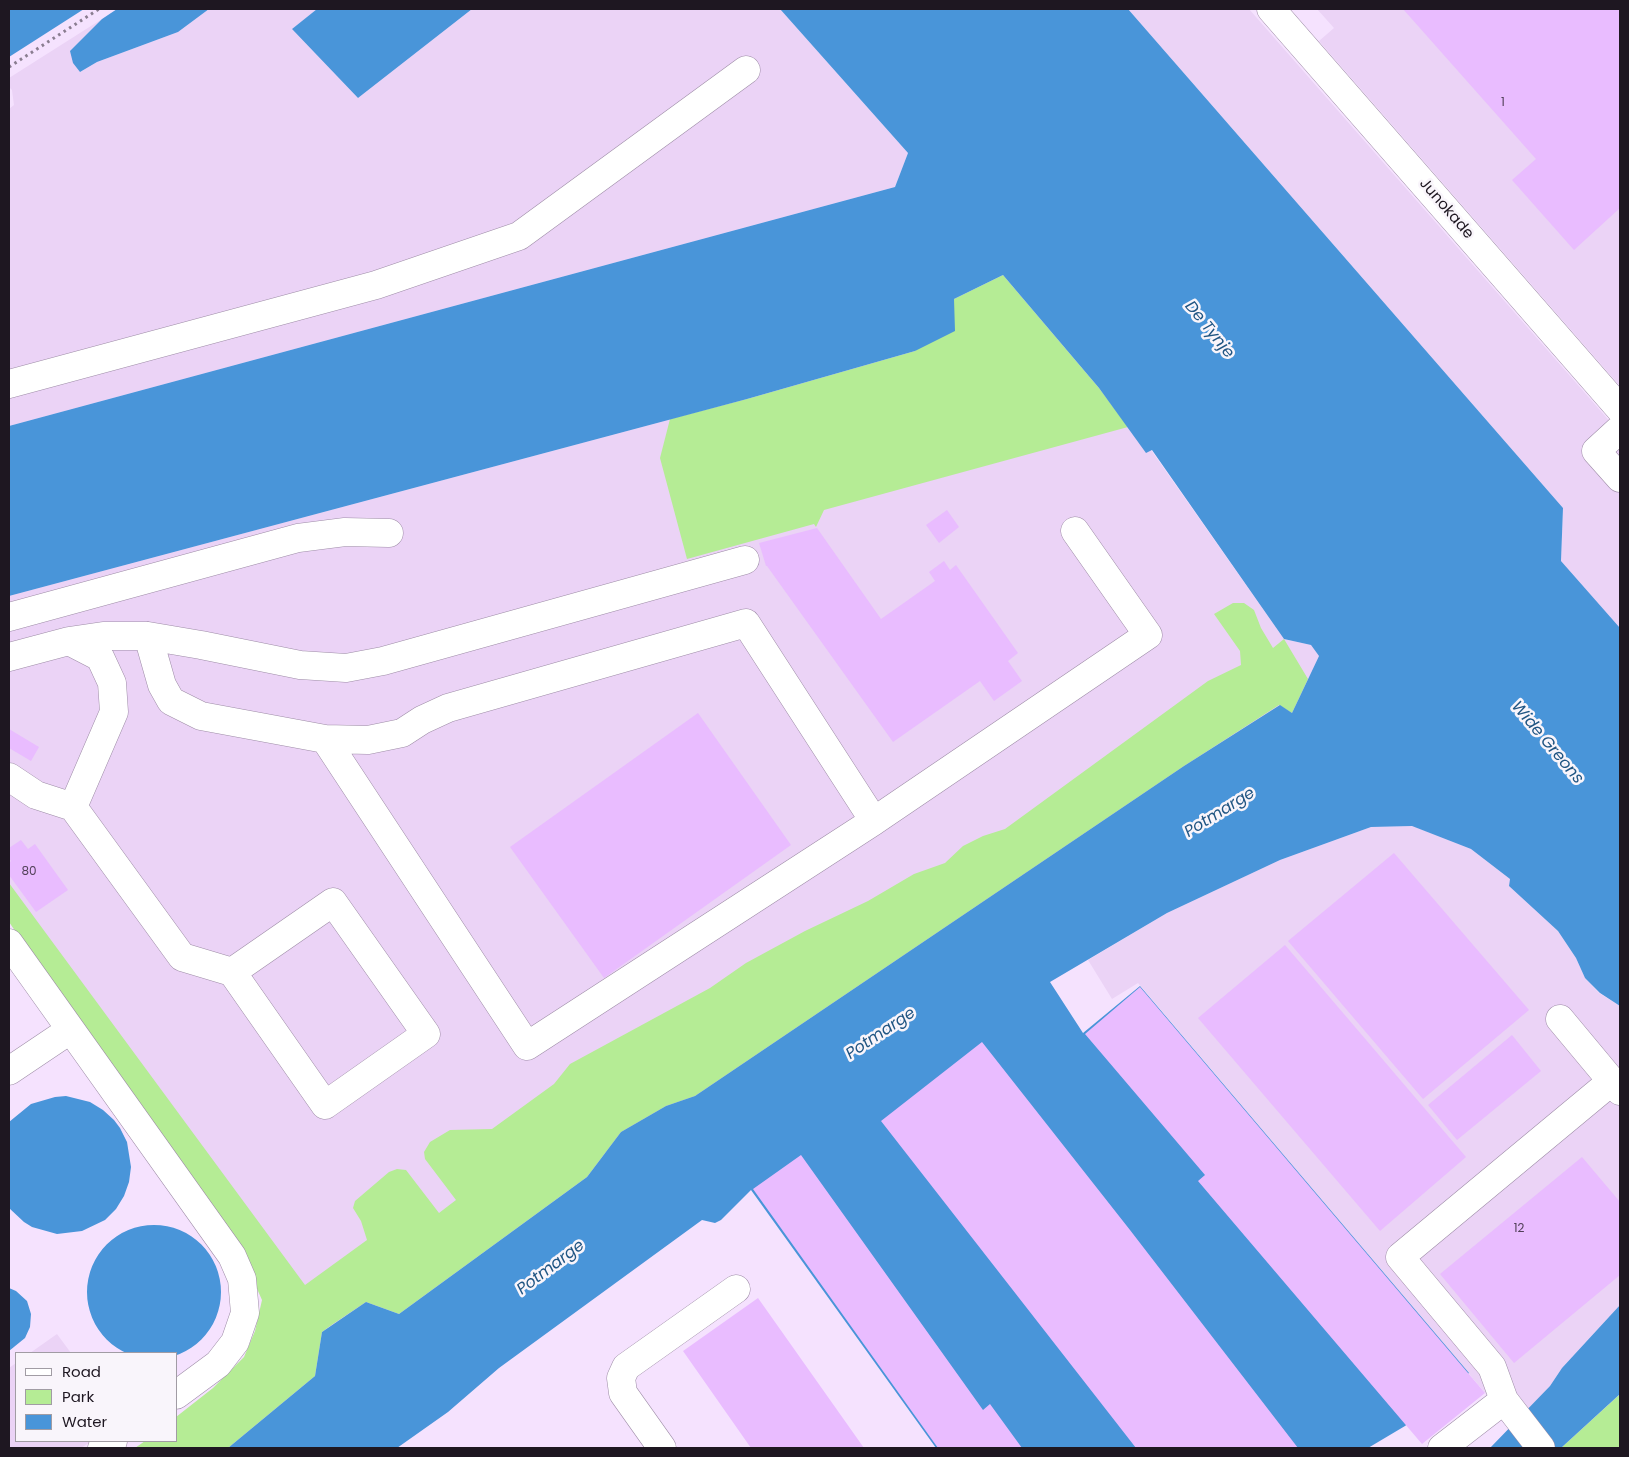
<!DOCTYPE html>
<style>
body{margin:0}
#map{position:relative;width:1629px;height:1457px;overflow:hidden;background:#f5e2fe;font-family:Poppins,sans-serif}
canvas{display:block}
.frame{position:absolute;inset:0;border:10px solid #1e1721;pointer-events:none}
.legend{position:absolute;left:15px;top:1352px;width:162px;height:90px;box-sizing:border-box;background:#f9f5fb;border:1px solid #a19ca4;margin:0;padding:6px 9px;list-style:none;font-size:15px;color:#1e1721}
.legend li{display:flex;align-items:center;gap:10px;height:25px}
.legend b{width:25px;border:1px solid #a19ca4}
</style>
<div id="map">
<canvas width="1629" height="1457"></canvas>
<div class="frame"></div>
<ul class="legend">
<li><b style="height:6px;background:#fff"></b>Road</li>
<li><b style="height:14px;background:#b5ec95"></b>Park</li>
<li><b style="height:14px;background:#4995d9"></b>Water</li>
</ul>
</div>
<script>
const c = document.querySelector('canvas').getContext('2d');
c.lineJoin = 'round';
function paint(path, color) {
  c.fillStyle = color;
  c.fill(path, 'evenodd');
}
function toPath(rows) {
  const path = new Path2D();
  for (const r of rows) {
    if (r.length === 3) {
      path.moveTo(r[0] + r[2], r[1]);
      path.arc(r[0], r[1], r[2], 0, 2 * Math.PI);
      continue;
    }
    path.moveTo(r[0], r[1]);
    for (let i = 2; i < r.length; i += 2) path.lineTo(r[i], r[i + 1]);
  }
  return path;
}
function stroke(path, color, width, dash) {
  c.strokeStyle = color;
  c.lineWidth = width;
  c.lineCap = dash ? 'butt' : 'round';
  c.setLineDash(dash || []);
  c.stroke(path);
}
function write(font, color, halo, rows, align = 'center') {
  c.font = font + ' Poppins,sans-serif';
  c.lineWidth = 5;
  c.setLineDash([]);
  c.textBaseline = 'middle';
  c.strokeStyle = halo;
  c.fillStyle = color;
  for (const [text, x, y, turn = 0] of rows) {
    c.save();
    c.translate(x, y);
    c.rotate((+turn || 0) * Math.PI / 180);
    c.textAlign = isNaN(turn) ? turn : align;
    if (halo) c.strokeText(text, 0, 0);
    c.fillText(text, 0, 0);
    c.restore();
  }
}
paint(toPath([
 [209,9,317,9,292,29,358,98,472,9,780,9,908,153,895,187,9,426,9,109,14,105,12,90,9,87,9,78,102,19,70,51,80,72,97,62,178,32],
 [1128,9,1249,9,1620,433,1620,628,1561,561,1563,508],
 [1317,9,1620,9,1620,386,1319,41,1334,28],
 [1099,388,1146,452,1151,450,1284,639,1311,645,1319,656,1292,713,695,1096,330,1327,9,893,9,596,747,399],
 [1413,826,1471,849,1510,879,1509,886,1558,931,1576,958,1585,978,1599,993,1620,1006,1620,1305,1562,1368,1550,1386,1528,1410,1508,1420,1138,983,1112,999,1088,960,1167,913,1280,860,1371,827],
 [57,1334,71,1353,30,1353],
 [16,1363,16,1441,92,1441,81,1448,9,1448,9,1368]
]), '#ebd3f6');
paint(toPath([
 [1003,275,1099,388,1128,427,824,510,816,527,814,524,687,559,660,458,670,419,747,399,915,351,954,299],
 [1233,603,1244,603,1254,610,1261,628,1273,648,1284,639,1308,679,1292,713,1279,705,1184,766,695,1096,666,1106,621,1132,587,1177,399,1314,366,1302,333,1324,322,1332,315,1376,228,1448,135,1448,145,1441,176,1441,176,1417,213,1388,244,1357,255,1331,262,1300,254,1282,9,922,9,883,305,1285,367,1240,361,1221,353,1208,355,1201,389,1172,397,1169,406,1170,439,1213,456,1200,425,1159,424,1152,430,1142,450,1130,492,1129,554,1084,570,1064,710,988,746,963,805,931,868,901,914,874,945,863,963,846,983,836,1005,829,1208,681,1241,665,1240,651,1214,614],
 [1620,1394,1620,1448,1561,1448,1618,1396]
]), '#b5ec95');
paint(toPath([
 [9,9,84,9,9,57],
 [117,9,209,9,178,32,97,62,80,72,73,63,70,51,102,19],
 [317,9,472,9,358,98,292,29],
 [780,9,1128,9,1563,508,1561,561,1620,628,1620,1006,1600,993,1585,978,1576,958,1558,931,1509,886,1510,879,1471,849,1412,826,1371,827,1280,860,1167,913,1050,982,1083,1033,1140,986,1469,1373,1405,1426,1368,1448,936,1448,751,1190,721,1220,715,1223,702,1220,499,1368,448,1412,397,1448,228,1448,315,1376,322,1332,366,1302,399,1314,587,1177,621,1132,666,1106,695,1096,1184,766,1280,705,1292,713,1319,656,1311,645,1284,639,1152,450,1146,453,1099,388,1003,275,954,299,955,331,915,351,747,399,9,596,9,426,895,187,908,153],
 [66,1096,90,1102,103,1110,114,1120,120,1128,127,1142,131,1167,129,1182,124,1196,116,1209,105,1220,82,1231,57,1234,32,1227,24,1222,9,1208,9,1122,31,1104,55,1097],
 [154,1292,67],
 [9,1288,16,1291,27,1301,31,1314,30,1327,25,1338,9,1351],
 [1620,1305,1620,1394,1561,1448,1490,1448,1550,1386,1562,1368]
]), '#4995d9');
paint(toPath([
 [1403,9,1620,9,1620,208,1574,250,1512,180,1536,159],
 [947,510,959,527,939,543,926,525],
 [817,528,881,619,935,581,929,572,944,561,950,570,956,565,1018,653,1008,661,1022,681,994,701,980,681,893,742,767,566,766,566,759,543],
 [698,713,791,845,604,978,510,847],
 [9,729,39,747,31,761,9,748],
 [21,840,28,849,35,844,68,890,36,912,9,875,9,863,11,861,9,858,9,848],
 [1394,853,1529,1010,1423,1099,1288,941],
 [1285,945,1466,1157,1380,1231,1198,1018],
 [1140,987,1485,1393,1422,1444,1198,1181,1205,1175,1085,1034],
 [1512,1035,1541,1071,1457,1140,1428,1105],
 [982,1042,1130,1230,1298,1448,1136,1448,881,1121],
 [801,1155,983,1410,990,1404,1022,1448,938,1448,753,1189],
 [1582,1157,1620,1202,1620,1275,1514,1363,1440,1274],
 [758,1298,864,1448,751,1448,683,1351]
]), '#e9bcff');
const minor = toPath([
 [1271,9,1620,409],
 [9,384,376,285,519,236,746,70],
 [1620,429,1596,451,1620,478],
 [9,617,298,538,345,532,389,533],
 [148,636,162,685,171,701,201,716,325,739,368,740,402,733,422,720,448,708,746,623,874,821,527,1046,325,739],
 [69,641,100,657,112,683,114,712,73,807],
 [9,657,69,641,103,636,148,636,201,645,300,665,346,668,383,661,745,560],
 [9,777,36,795,73,807,182,957,232,972,325,1105,426,1034,333,902,232,972],
 [874,821,1148,635,1075,531],
 [9,943,232,1256,242,1279,245,1313,235,1342,218,1364,176,1395],
 [1560,1019,1620,1091],
 [9,1071,70,1030],
 [102,1448,113,1441],
 [662,1448,623,1393,621,1378,626,1367,736,1289],
 [1442,1448,1504,1400],
 [1541,1448,1504,1400,1492,1367,1400,1257,1612,1081]
]);
stroke(minor, '#9e8da7', 29);
stroke(toPath([
 [9,67,99,9]
]), '#8a7d90', 3, [2.5, 4]);
stroke(minor, '#fff', 28);
write('12px', '#514058', null, [
 ["1",1503,103],
 ["80",29,872],
 ["12",1519,1229]
]);
write('15px', '#1e1721', '#f9f5fb', [
 ["Junokade",1446,209,49]
]);
write('italic 16px', '#205583', '#f9f5fb', [
 ["De Tynje",1209,330,51],
 ["Wide Greons",1547,743,50],
 ["Potmarge",1220,813,-32],
 ["Potmarge",881,1034,-34],
 ["Potmarge",551,1268,-37]
]);
</script>
